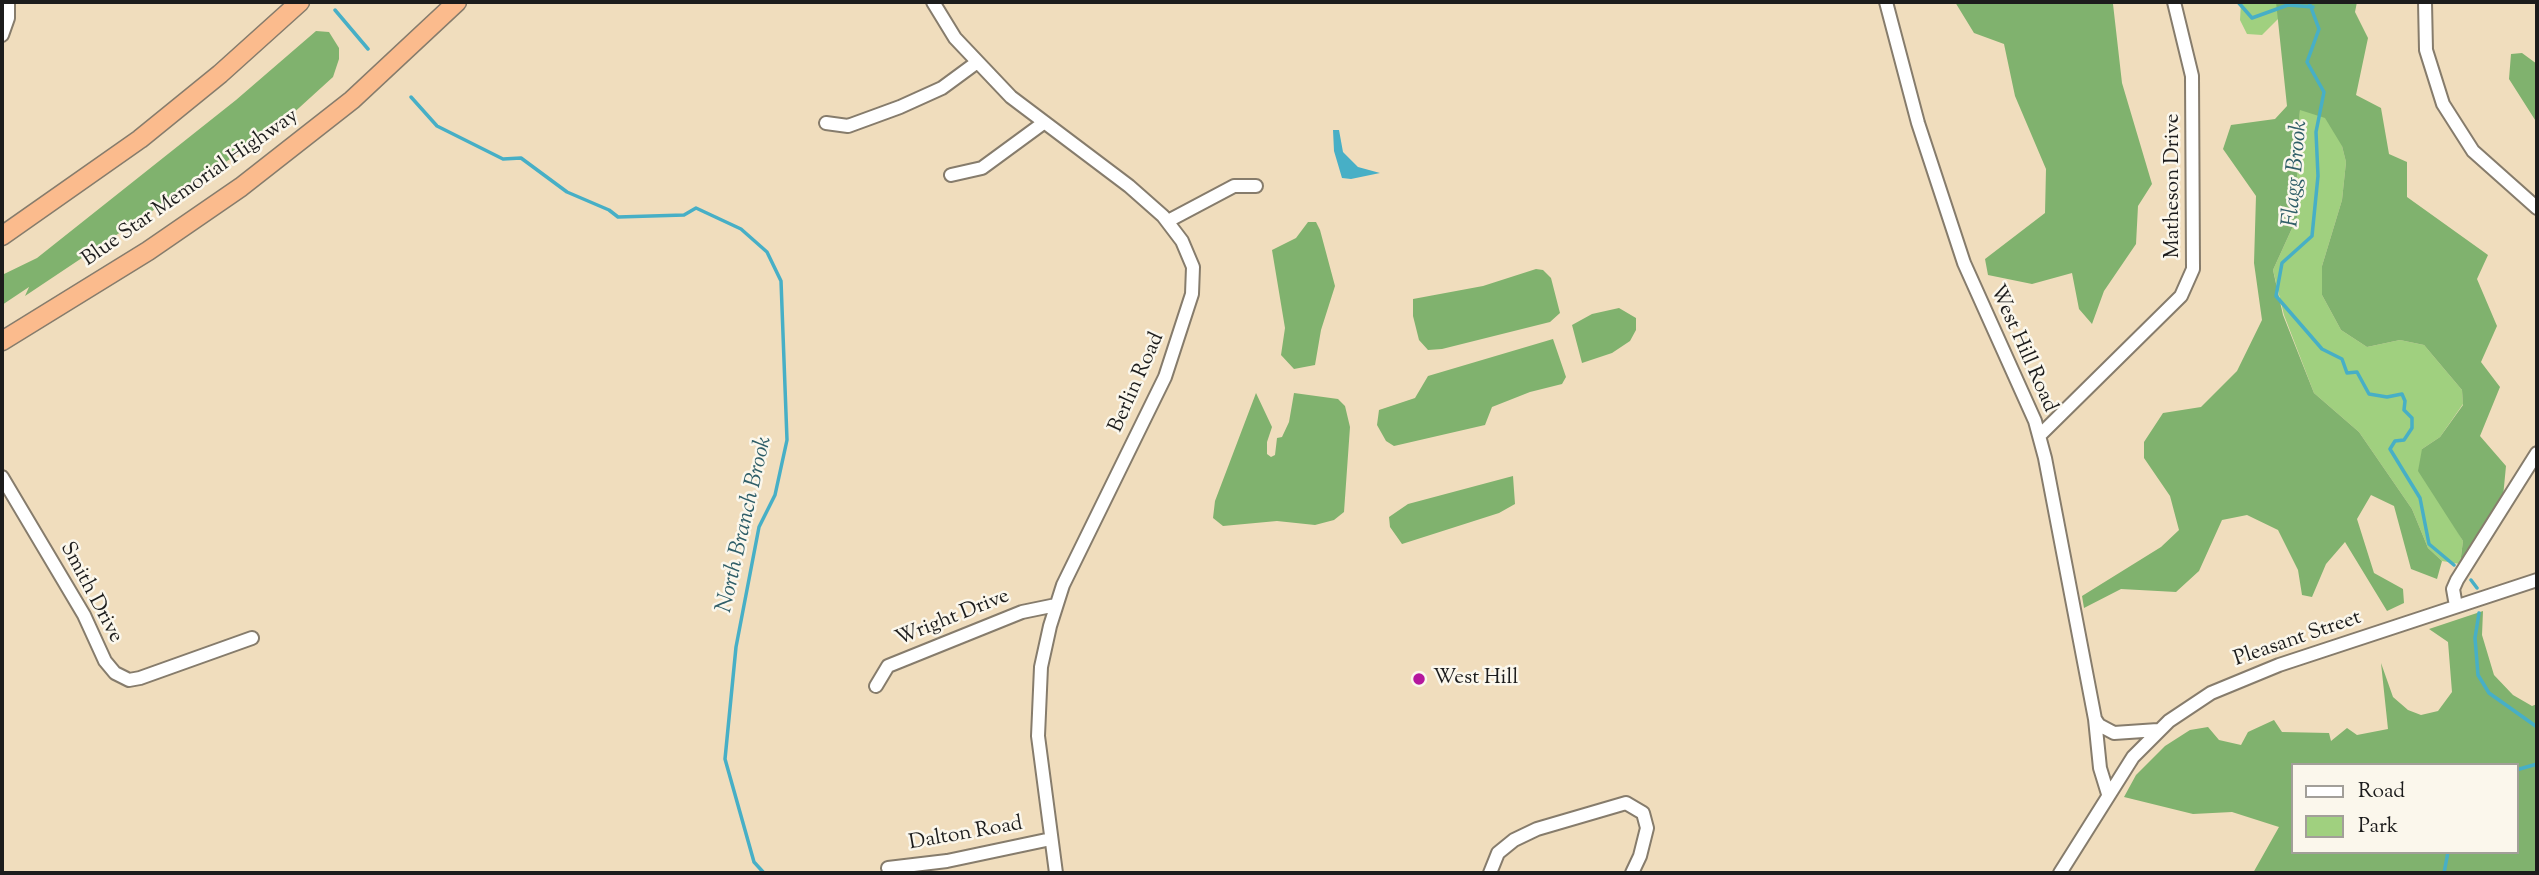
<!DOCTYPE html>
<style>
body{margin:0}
#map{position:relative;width:2539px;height:875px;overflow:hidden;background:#f0ddbd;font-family:"Sorts Mill Goudy",serif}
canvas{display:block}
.frame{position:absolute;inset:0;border:4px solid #1c1c1c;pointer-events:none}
.legend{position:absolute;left:2291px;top:763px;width:228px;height:91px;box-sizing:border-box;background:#fbf7ec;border:2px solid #a29f99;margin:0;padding:9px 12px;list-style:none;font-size:21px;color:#1c1c1c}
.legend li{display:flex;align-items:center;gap:14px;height:35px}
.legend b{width:35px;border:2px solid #a29f99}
</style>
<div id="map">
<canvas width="2539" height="875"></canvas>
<div class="frame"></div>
<ul class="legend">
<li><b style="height:9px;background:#fff"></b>Road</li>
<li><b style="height:19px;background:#a0d07f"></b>Park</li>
</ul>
</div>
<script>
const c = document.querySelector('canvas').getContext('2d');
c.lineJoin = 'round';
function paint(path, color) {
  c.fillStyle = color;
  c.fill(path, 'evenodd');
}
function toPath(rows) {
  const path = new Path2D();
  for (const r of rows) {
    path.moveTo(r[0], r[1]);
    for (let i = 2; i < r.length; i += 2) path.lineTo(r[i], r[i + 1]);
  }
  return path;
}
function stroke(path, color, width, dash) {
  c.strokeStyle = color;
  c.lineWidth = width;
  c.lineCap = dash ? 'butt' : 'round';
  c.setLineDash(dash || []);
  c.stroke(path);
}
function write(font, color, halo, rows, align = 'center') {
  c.font = font + ' "Sorts Mill Goudy",serif';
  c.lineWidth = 5;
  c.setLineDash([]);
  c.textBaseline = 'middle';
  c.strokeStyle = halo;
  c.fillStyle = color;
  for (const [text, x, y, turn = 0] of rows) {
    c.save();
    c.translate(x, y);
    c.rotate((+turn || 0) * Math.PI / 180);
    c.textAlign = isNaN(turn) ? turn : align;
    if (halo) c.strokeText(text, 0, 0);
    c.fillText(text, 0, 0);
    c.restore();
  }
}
paint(toPath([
 [2241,2,2261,4,2264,2,2350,2,2342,146,2346,162,2342,200,2322,266,2322,295,2341,330,2367,347,2400,340,2424,345,2462,390,2463,404,2440,437,2422,449,2444,508,2463,541,2460,564,2442,561,2428,548,2412,509,2359,432,2314,393,2284,315,2273,270,2299,213,2296,150,2301,97,2287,10,2262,35,2247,34,2240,20]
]), '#a0d07f');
paint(toPath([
 [1955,2,2113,4,2122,83,2152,184,2138,206,2136,244,2104,291,2092,324,2079,309,2072,273,2032,284,1988,275,1985,259,2045,213,2046,169,2015,96,2004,44,1974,33],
 [2276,2,2357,2,2355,12,2368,38,2356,95,2381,108,2389,154,2407,162,2407,197,2488,255,2477,279,2497,326,2481,362,2500,387,2480,436,2506,466,2503,497,2460,564,2463,541,2418,471,2422,449,2440,437,2463,405,2462,390,2424,345,2400,340,2367,347,2341,330,2322,295,2322,266,2342,200,2346,162,2342,146,2325,118,2300,110,2296,150,2299,213,2273,270,2283,315,2314,393,2359,432,2412,509,2428,548,2442,561,2437,579,2411,569,2394,506,2371,495,2357,519,2374,573,2403,589,2404,603,2387,611,2345,542,2326,564,2312,597,2302,595,2298,570,2278,530,2247,515,2222,520,2199,571,2176,592,2121,589,2084,608,2082,596,2161,547,2179,530,2170,496,2144,458,2144,442,2163,413,2201,407,2237,371,2262,320,2254,263,2256,196,2223,149,2231,125,2275,119,2287,106],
 [316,31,329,32,339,48,339,59,333,77,278,127,25,296,29,287,2,305,2,275,37,258,236,100],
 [2522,53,2537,64,2537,123,2509,79,2511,54],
 [1308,222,1316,222,1320,230,1335,286,1321,330,1315,365,1294,369,1281,355,1285,328,1272,250,1296,238],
 [1536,269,1543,270,1551,278,1560,313,1550,322,1442,349,1428,350,1419,340,1413,316,1413,299,1483,286],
 [1619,308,1636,318,1636,330,1630,341,1612,353,1582,363,1572,325,1592,314],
 [1553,339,1566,377,1562,384,1530,392,1492,407,1485,425,1394,446,1386,441,1377,425,1379,410,1415,398,1428,376],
 [1256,393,1272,427,1267,442,1267,454,1271,457,1275,455,1277,438,1282,437,1289,422,1294,393,1338,399,1345,406,1350,427,1344,512,1334,520,1315,525,1277,521,1223,526,1213,518,1215,501],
 [1513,476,1515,504,1499,513,1402,544,1390,527,1389,517,1408,504],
 [2483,611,2482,635,2494,675,2513,695,2532,706,2537,704,2537,873,2253,873,2279,827,2232,812,2193,814,2124,797,2136,775,2165,746,2190,730,2208,727,2219,740,2241,745,2248,732,2274,720,2282,732,2329,733,2331,741,2347,728,2357,735,2388,729,2381,663,2393,697,2408,710,2421,715,2438,711,2452,692,2448,642,2429,629],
 [2292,765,2516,765,2516,852,2292,852]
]), '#80b26e');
paint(toPath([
 [1333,130,1339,130,1343,152,1358,167,1380,173,1351,179,1342,178,1334,151]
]), '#47afc6');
stroke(toPath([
 [2238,2,2252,18,2288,5,2313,7],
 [2309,2,2319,29,2307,62,2324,92,2316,132,2318,176,2312,236,2282,263,2276,296,2322,349,2342,359,2347,373,2357,372,2369,394,2387,397,2402,394,2405,401,2404,410,2412,418,2412,428,2404,440,2395,441,2390,449,2420,498,2429,544,2454,565],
 [335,10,368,49],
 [411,97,437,126,503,159,521,158,567,192,609,210,618,217,684,215,696,208,741,229,767,252,781,281,787,440,775,495,759,527,736,647,725,759,754,862,764,873],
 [2471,580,2477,588],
 [2479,613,2475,638,2478,675,2489,693,2537,727],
 [2504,765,2506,765],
 [2516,770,2537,764],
 [2444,873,2448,852]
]), '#47afc6', 3.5);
const minor = toPath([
 [933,2,955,38,1011,97,1129,186,1163,216,1182,241,1193,267,1192,294,1165,377,1063,585,1050,626,1041,667,1038,736,1056,873],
 [1886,2,1918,123,1964,263,2035,421,2045,458,2095,719,2099,725,2114,733,2158,730],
 [2425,2,2426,50,2443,104,2473,151,2537,208],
 [2,35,8,18,8,2],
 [826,123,848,126,900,107,942,88,976,63],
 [951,175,982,168,1042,124],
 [1168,221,1234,186,1256,186],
 [2039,436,2181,296,2193,269,2192,76,2174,2],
 [2,477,84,615,105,661,115,673,129,680,140,678,252,638],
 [2456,606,2453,589,2457,580,2537,453],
 [876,686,888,666,1022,612,1056,605],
 [2095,719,2100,768,2108,794],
 [888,868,947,861,1051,839],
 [1490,873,1498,853,1514,840,1537,829,1626,803,1643,813,1647,828,1640,856,1632,873],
 [2060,873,2133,757,2169,721,2211,693,2279,665,2537,580]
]);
const highway = toPath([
 [2,236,140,139,220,74,300,2],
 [2,341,148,251,241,187,352,100,457,2]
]);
stroke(minor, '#867c6c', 16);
stroke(highway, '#867c6c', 21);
stroke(minor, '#fff', 12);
stroke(highway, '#fbbb8d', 18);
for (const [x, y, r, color] of [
 [1419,679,7,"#b5179e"]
]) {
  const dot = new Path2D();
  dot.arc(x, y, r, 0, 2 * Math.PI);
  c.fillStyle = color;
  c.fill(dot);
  stroke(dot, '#fbf7ec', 2.5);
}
write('21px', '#1c1c1c', '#fbf7ec', [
 ["Matheson Drive",2174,186,-90],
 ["Blue Star Memorial Highway",191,189,-35],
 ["West Hill Road",2022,349,66],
 ["Berlin Road",1138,383,-66],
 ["Smith Drive",90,593,62],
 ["Wright Drive",953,619,-22],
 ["Pleasant Street",2298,640,-19],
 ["Dalton Road",966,835,-10]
]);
write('21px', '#1c1c1c', '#fbf7ec', [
 ["West Hill",1433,679]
], 'left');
write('italic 23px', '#2f5e68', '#fbf7ec', [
 ["Flagg Brook",2297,174,-85],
 ["North Branch Brook",746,525,-77]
]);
</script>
